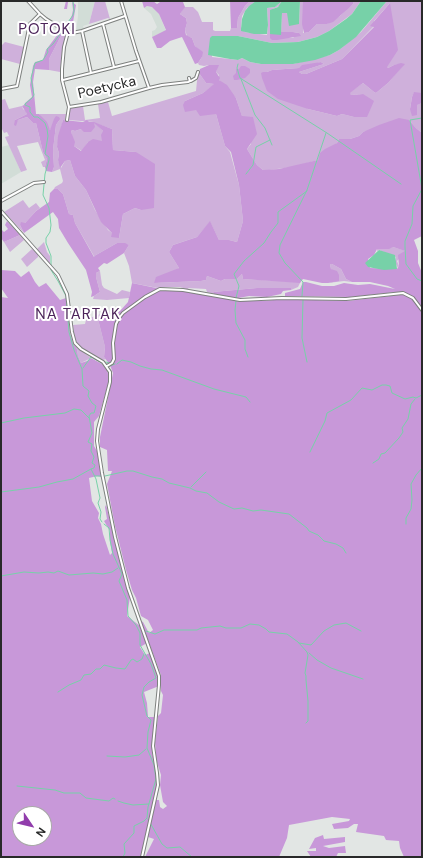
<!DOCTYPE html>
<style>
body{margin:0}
#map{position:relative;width:423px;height:858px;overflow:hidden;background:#e2e6e4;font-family:"DM Sans",sans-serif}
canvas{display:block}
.frame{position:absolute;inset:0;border:2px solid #282929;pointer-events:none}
.north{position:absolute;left:12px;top:806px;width:40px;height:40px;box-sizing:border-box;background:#fff;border:1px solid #a9a9a9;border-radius:50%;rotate:125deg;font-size:11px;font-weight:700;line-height:16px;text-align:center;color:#282929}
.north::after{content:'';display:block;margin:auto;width:14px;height:18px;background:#913dac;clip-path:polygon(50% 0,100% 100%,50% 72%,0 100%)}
</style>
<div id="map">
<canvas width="423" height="858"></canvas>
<div class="frame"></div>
<div class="north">N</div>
</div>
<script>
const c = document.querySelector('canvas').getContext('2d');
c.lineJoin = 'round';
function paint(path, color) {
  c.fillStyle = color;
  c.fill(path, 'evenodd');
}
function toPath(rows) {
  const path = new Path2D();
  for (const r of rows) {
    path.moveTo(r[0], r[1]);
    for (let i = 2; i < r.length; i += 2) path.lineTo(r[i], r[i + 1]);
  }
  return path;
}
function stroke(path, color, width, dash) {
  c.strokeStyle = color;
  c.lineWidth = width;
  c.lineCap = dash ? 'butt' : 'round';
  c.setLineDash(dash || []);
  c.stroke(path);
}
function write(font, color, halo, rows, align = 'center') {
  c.font = font + ' "DM Sans",sans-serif';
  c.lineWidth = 4;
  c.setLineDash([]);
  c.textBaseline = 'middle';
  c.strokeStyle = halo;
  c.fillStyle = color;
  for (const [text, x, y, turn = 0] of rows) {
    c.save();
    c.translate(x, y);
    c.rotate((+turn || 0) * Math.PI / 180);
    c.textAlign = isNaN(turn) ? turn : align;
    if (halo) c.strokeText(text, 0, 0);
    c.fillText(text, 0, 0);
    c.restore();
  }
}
paint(toPath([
 [78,1,95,1,89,24,83,26,84,29,76,32,78,16],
 [147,6,153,7,159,14,166,31,152,37,152,31,155,30,157,27,151,14,144,8],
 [9,145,21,172,1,184,1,147]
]), '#d2ddd7');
paint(toPath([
 [95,1,105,1,110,19,108,18,89,24],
 [250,1,256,1,247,8,242,16,241,27,245,32,267,35,268,25,267,8,275,7,282,1,281,5,273,9,270,18,271,31,270,35,286,38,293,38,299,33,293,32,281,32,282,13,287,13,299,24,300,1,303,1,303,33,309,32,317,24,327,24,340,16,353,4,354,1,361,1,352,14,329,31,317,37,298,42,272,43,238,36,212,36,212,57,230,59,238,60,242,58,250,62,261,64,293,64,330,55,339,50,361,32,387,1,422,1,422,93,414,93,412,97,410,109,416,105,422,103,422,133,416,128,409,120,363,132,359,136,350,139,339,139,337,143,318,160,293,167,269,170,263,170,257,165,247,149,251,144,236,98,219,80,219,75,216,72,217,68,209,65,204,66,199,65,198,63,202,57,200,51,195,46,192,38,187,36,185,30,187,23,186,18,180,14,184,7,193,7,198,12,202,22,213,22,213,30,215,31,230,31,231,28,237,28,238,18,245,6],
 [390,3,386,67,388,68,394,65,404,64,388,83,376,93,374,92,363,83,349,93,351,95,363,94,354,117,342,114,337,116,308,109,263,72,267,72,272,70,299,68,321,62,324,64,299,72,302,74,306,74,342,59,375,25,374,21],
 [63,32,66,35,62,52,60,72,49,70,49,59],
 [5,42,24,47,20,64,1,59,2,45],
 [199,73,206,83,215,84,203,93,185,101,196,110,216,114,225,146,230,152,239,185,243,221,237,242,229,240,219,240,210,222,197,237,173,245,169,252,179,268,154,283,201,281,206,280,207,276,221,281,225,279,237,279,242,274,243,279,299,282,300,283,298,287,291,290,291,288,257,288,213,292,214,294,207,292,206,289,188,288,189,290,180,287,165,287,158,288,132,283,129,266,124,253,129,245,117,243,96,255,95,258,75,223,73,215,69,214,63,194,58,189,54,189,55,187,62,183,63,181,60,169,52,172,54,167,53,150,56,125,60,119,50,130,39,114,66,114,65,120,63,120,57,147,59,153,58,160,61,168,65,161,70,160,75,176,86,190,95,210,108,230,119,238,123,214,135,208,141,210,136,152,113,150,112,129,95,123,103,131,102,142,88,142,82,151,74,146,71,132,72,130,75,131,81,129,94,122,68,120,70,108,83,106,85,120,100,118,98,104,108,102,112,116,196,91,197,81],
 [5,99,9,109,22,106,23,109,26,111,27,114,15,120,16,123,18,120,27,117,33,123,36,123,43,152,47,159,45,167,43,167,41,162,45,160,38,142,17,146,27,170,21,172,5,137,9,136,7,132,4,133,1,127,1,100],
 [23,200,29,208,36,203,40,208,36,211,25,223,20,225,24,233,4,212],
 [20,235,24,240,10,252,4,242],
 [44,242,47,252,50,256,50,264,37,249],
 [393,247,406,251,397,261,399,266,398,268,395,262,396,257,379,250,377,251,377,249],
 [32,249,38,254,38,257,27,267,21,259],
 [330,264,332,264,341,269,346,279,352,282,344,281,328,283,339,280,331,269],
 [100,271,102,285,104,288,117,294,122,290,130,292,129,298,107,300,93,299,94,296,100,292,96,277,96,273],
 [97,315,105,347,104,357,106,359,103,360,80,347,75,340,73,325,85,324,86,320],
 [73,343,79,349,91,358,81,363,78,356,77,349]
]), '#cfb0db');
paint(toPath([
 [66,1,72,1,72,2,76,5,73,22,65,29,62,27,71,19,73,10,72,2,68,2,67,9,64,9],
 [142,1,153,1,157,4,160,2,183,2,185,7,180,14,186,18,187,23,185,30,186,35,192,38,195,46,203,52,202,57,198,63,195,64,182,37,170,41,161,48,157,48,152,37,166,30,159,14,152,7,147,6,144,8],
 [230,1,250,1,245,6,238,18,237,28,231,28],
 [303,1,354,1,353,4,348,9,333,22,327,24,317,24,309,32,304,33,302,24],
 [390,3,398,50,387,67,388,68,394,65,401,63,405,64,388,83,376,93,374,92,363,83,350,93,351,95,363,94,374,101,367,117,354,117,342,114,337,116,308,109,278,99,267,91,262,78,261,73,263,72,267,72,272,70,299,68,302,65,321,62,324,64,299,72,302,74,306,74,342,59,374,27,370,26],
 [61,30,63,32,49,59,49,70,35,69,33,82,36,114,39,114,47,122,50,130,54,119,56,116,59,117,60,119,56,125,53,150,54,167,52,172,46,171,45,167,47,159,43,152,36,123,33,123,27,117,18,120,16,126,14,125,15,120,27,114,22,106,24,105,25,103,32,97,30,85,33,66,35,62,43,60,46,50],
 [281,32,293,32,299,33,301,36,277,40,272,40,270,38,270,34,281,34],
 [209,65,219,65,216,72,220,78,219,80,227,85,236,98,242,116,253,117,257,134,247,149,257,165,263,170,279,169,318,160,320,153,325,149,337,143,339,139,350,139,359,136,363,132,379,125,399,118,409,120,416,128,422,133,422,236,414,240,418,251,418,263,422,273,422,857,404,857,400,848,399,841,386,840,384,836,356,832,358,824,354,824,348,828,334,829,332,824,349,821,350,819,332,817,289,825,287,838,279,857,145,857,154,839,148,837,156,800,159,800,160,807,163,809,167,806,163,802,160,785,161,775,156,759,155,742,158,716,161,713,163,695,161,691,161,675,141,621,143,622,149,633,153,630,148,620,141,616,136,598,132,590,126,570,115,526,107,484,112,471,108,471,107,450,100,447,100,437,113,373,110,365,104,357,105,347,97,315,120,311,128,302,132,283,161,289,178,289,210,294,234,300,263,301,283,299,347,301,399,295,396,292,350,297,285,296,285,293,300,289,303,282,306,282,322,286,334,286,344,283,358,285,370,284,395,289,388,286,370,282,352,282,346,279,341,269,332,264,330,264,331,269,337,271,339,275,339,281,328,283,322,283,303,279,300,283,243,279,242,274,237,279,225,279,221,281,207,276,206,280,201,281,154,283,156,277,179,268,169,252,173,245,197,237,210,221,219,240,229,240,237,242,243,221,239,185,231,152,225,146,216,114,200,116,196,110,185,112,183,105,185,101,203,93,214,84,206,83,199,73,200,69],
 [393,247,405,251,398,255,399,266,397,269,370,268,368,259,374,255,377,249,389,249],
 [241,66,245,66,250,69,250,73,245,78,237,80,234,80,233,76,236,73,236,69,239,69],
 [414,92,422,93,422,103,417,105,417,115,412,116,410,109,412,97],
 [63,120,83,122,87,120,89,122,94,122,112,129,113,150,136,152,155,164,154,208,141,210,135,208,123,214,119,238,111,237,112,233,101,222,86,190,75,176,70,160,65,161,60,168,58,160,59,153,57,147,58,136],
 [94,123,103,131,101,135,102,141,93,139,88,142,81,151,74,146,75,142,71,132,72,130,75,131,81,129,84,132,91,132,95,127],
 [54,189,58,189,63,194,69,214,73,215,75,223,94,257,96,255,117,243,125,243,129,245,124,253,107,264,104,263,98,268,100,271,96,273,96,277,100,292,94,296,91,297,92,292,86,270,68,243,59,228,58,219,53,212,24,233,20,225,21,222,25,223,36,211,49,202,50,193],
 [7,221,20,235,4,242,1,238,1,229,4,232,8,229,5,225],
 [1,270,15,271,21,277,29,271,35,282,39,287,46,283,60,300,66,298,70,333,73,343,77,349,78,356,81,363,87,361,91,358,102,364,107,370,109,377,108,384,99,416,94,422,94,446,97,451,102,477,97,476,89,478,92,501,99,513,98,518,101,524,103,534,110,555,112,553,110,541,110,531,104,521,107,519,105,507,106,505,130,597,127,616,140,626,147,643,140,647,145,655,150,653,158,678,159,686,144,692,147,703,148,717,155,717,152,753,157,772,157,784,141,857,1,857,1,297,8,298,1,288],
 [20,814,44,814,44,838,20,838],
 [257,288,291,288,291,290,283,291,281,294,267,297,249,296,233,299,214,294,213,292],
 [323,835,324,839,345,837,345,842,323,846,329,848,345,846,346,853,338,853,336,857,311,857,307,851,316,851,316,848,309,849,315,838]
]), '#c898d9');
paint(toPath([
 [256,1,282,1,275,7,267,8,268,25,267,34,254,34,241,31,241,29,242,19,245,11,249,6],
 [282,1,300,1,299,24,289,26,287,13,282,13,281,35,270,34,270,10,278,7],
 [361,1,387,1,356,37,339,50,330,55,315,60,293,64,261,64,250,62,242,58,238,60,230,59,208,55,210,38,212,36,238,36,272,43,298,42,317,37,329,31,346,19,352,14],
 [379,250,395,255,397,269,384,270,368,267,365,263]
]), '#77d1a8');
stroke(toPath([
 [64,28,73,15,74,11,73,1],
 [62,31,53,44,47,49,48,52,43,60,35,63,31,78,34,95,32,98,25,104,25,105,30,107,30,112,34,117,38,117,45,123,47,129,48,136,45,154,49,157,49,160,45,174,43,195,49,208,51,225,50,232,46,238,46,243,51,256,51,270,58,281,66,296,69,332,74,350,82,369,83,386,89,391,88,396,92,403,96,406,94,413,91,413,89,416,92,433,88,442,92,444,91,451,94,457,92,463,95,465,94,468,91,469,96,479,100,498,98,503,101,512,100,519,102,522],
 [238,64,237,68,240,78,327,133,401,184],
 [241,79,255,115,265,128,272,145],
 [422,118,410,120,422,189,413,206,412,224,405,241,405,247,406,264,417,279,422,281],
 [246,174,253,165,256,147,270,140],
 [302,296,303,282,285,263,279,253,280,245,307,190,326,133],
 [236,298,239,286,234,274,244,261,264,243,271,232,278,223,278,212,307,191],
 [303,300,302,338,307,362],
 [236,301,235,310,236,323,245,340,245,349,248,357],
 [106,362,109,363],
 [117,364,122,360,131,362,140,366,151,369,162,370,214,389,246,397,250,402],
 [110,366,115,364],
 [83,368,91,357,102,363],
 [1,423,24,418,65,413,74,409,81,410,89,418],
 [310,452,325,421,327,413,351,400,362,388,372,390,382,385,386,385,390,386,392,393,405,399,413,397,416,398,422,395],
 [373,463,379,459,381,454,385,453,399,438,403,432,402,428,408,419,411,404,415,399],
 [95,476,101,476],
 [105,476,127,471,133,471,152,477,162,479,169,483,190,488,196,491,207,493,219,502,234,509,242,508,253,511,261,510,289,514,307,528,309,531,318,535,324,541,336,544,343,548,346,553],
 [191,487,206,472],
 [1,492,39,487,57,482,73,479,91,469],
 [104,524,109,528,110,540,113,554,122,574,119,581,127,600,128,616,136,625,140,633,140,645,151,664,156,678,149,682,144,687,142,695,147,716,151,720,148,732,147,748,154,765,156,779,148,807,147,818,144,821,134,826,134,833,124,844,125,853,123,857],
 [406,524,406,518,411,509,412,500,411,484,416,475,422,468],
 [1,576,24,572,39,573,48,572,54,573,58,571,69,575,93,573,103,574,112,572,118,568],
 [146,631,155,634,164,630,197,630,201,628,220,626,226,628,241,628,250,624,259,625,266,629,269,632,287,634,298,642,307,652,308,655,305,673,306,676,306,680,308,701,308,721,306,723],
 [299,643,311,645,324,631,334,625,346,623,361,631],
 [309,653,317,660,331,668,363,679],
 [58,692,69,685,81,680,84,675,91,674,96,669,100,669,104,665,116,668,125,669,131,660,133,659,137,662,142,659,144,654],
 [107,756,125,757,139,755,146,749],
 [17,786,55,790,64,793,80,793,86,798,109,801,113,798,115,799],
 [118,801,124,803,133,805,149,804],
 [148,819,162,844,167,848,180,847,192,857]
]), '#77d1a8', 1);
const minor = toPath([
 [28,1,40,14,46,19,62,29,72,33,82,31,125,16],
 [121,1,136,51,149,88,162,85,188,82,190,81,189,78],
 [103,24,114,67],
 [82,31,91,73],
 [63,80,139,61],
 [191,81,196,78,198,72],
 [1,89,17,86,30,24,40,14],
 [69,107,101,102,149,88],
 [67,120,69,107,62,80,62,69,64,47,68,32],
 [1,201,34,183,44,182],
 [1,211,58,275,67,294,72,332,75,343,81,349,103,362,110,372,110,382,98,429,97,441,102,473,115,537,128,588,159,676,159,685,153,746,157,773,158,785,142,857],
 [107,366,112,363,114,359,113,343,116,324,119,318,123,313,145,297,160,289,183,290,240,300,282,298,346,299,403,293,413,298,422,310]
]);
stroke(minor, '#7e817f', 4);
stroke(minor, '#fff', 2);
write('14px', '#282929', '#fff', [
 ["Poetycka",107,88,-13]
]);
c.letterSpacing = '1px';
write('15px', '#4c245a', '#fff', [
 ["POTOKI",47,30],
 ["NA TARTAK",78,315]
]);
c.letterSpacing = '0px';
</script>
